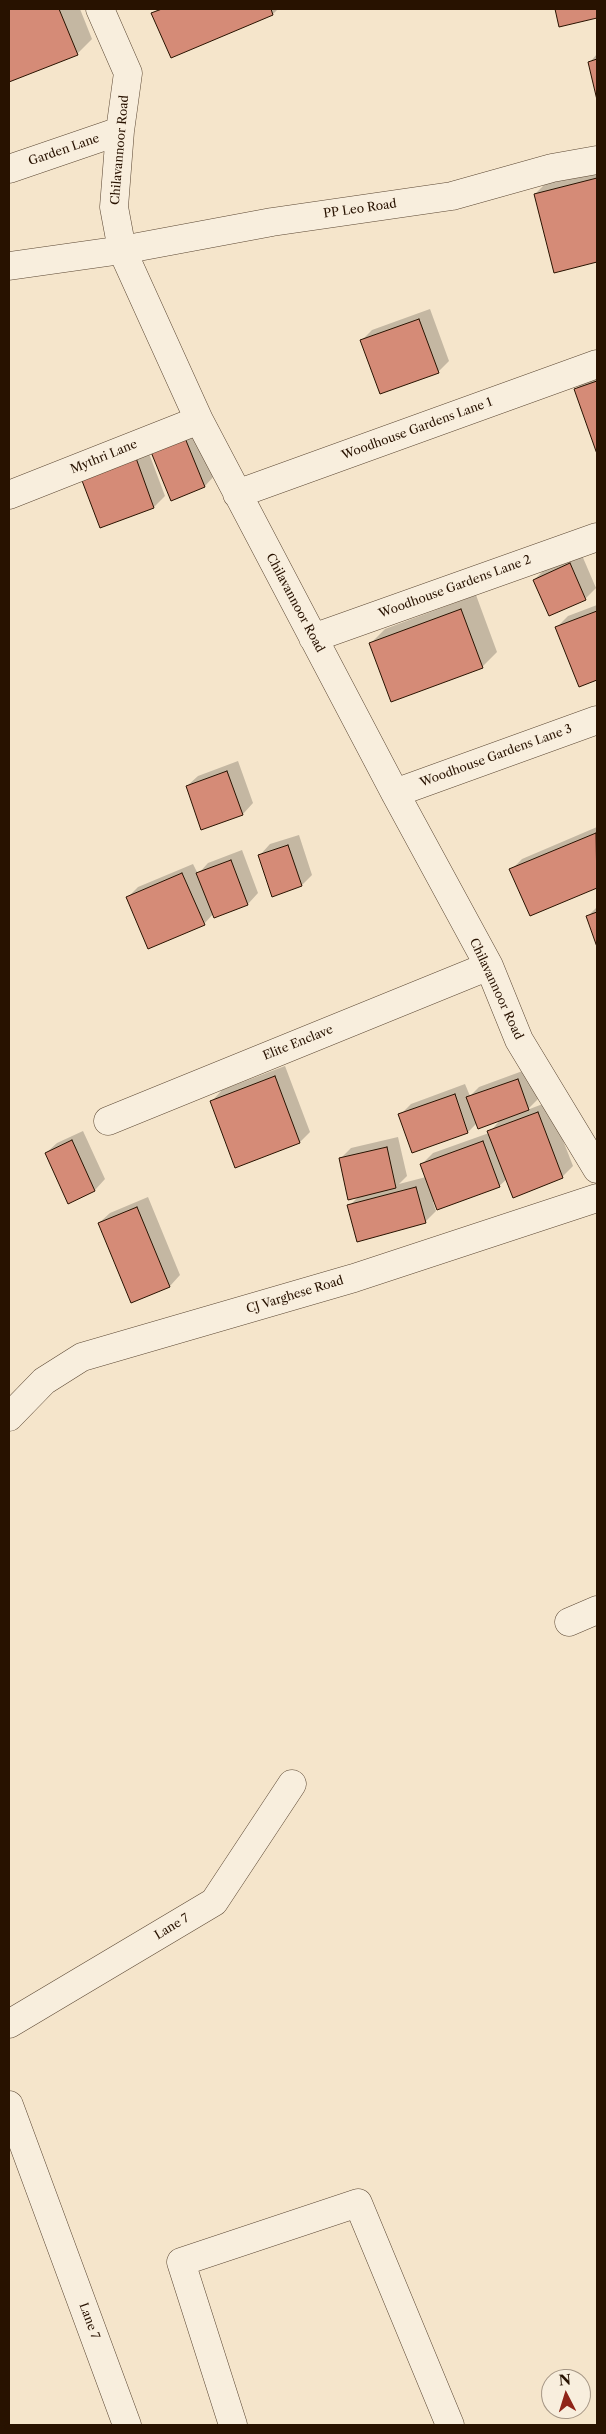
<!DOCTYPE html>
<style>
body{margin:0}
#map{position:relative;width:606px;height:2434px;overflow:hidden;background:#f5e5cb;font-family:"Libre Caslon Text",serif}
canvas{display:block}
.frame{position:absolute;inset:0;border:10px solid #281200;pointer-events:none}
.north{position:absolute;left:541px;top:2369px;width:50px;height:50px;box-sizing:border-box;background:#f8eedd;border:1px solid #a59685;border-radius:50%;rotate:355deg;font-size:14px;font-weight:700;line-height:20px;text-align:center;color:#281200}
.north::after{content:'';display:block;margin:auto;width:18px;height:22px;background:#8f2418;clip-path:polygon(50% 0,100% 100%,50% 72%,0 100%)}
</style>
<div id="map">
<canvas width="606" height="2434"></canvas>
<div class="frame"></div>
<div class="north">N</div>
</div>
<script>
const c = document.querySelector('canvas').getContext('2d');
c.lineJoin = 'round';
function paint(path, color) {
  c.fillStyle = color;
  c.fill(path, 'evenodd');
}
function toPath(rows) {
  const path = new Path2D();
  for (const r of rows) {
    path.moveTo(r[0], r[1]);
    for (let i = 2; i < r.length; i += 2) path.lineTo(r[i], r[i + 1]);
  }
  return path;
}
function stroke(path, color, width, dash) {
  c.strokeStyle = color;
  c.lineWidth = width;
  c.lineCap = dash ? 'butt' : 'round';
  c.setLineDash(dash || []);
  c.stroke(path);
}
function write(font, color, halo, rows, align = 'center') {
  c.font = font + ' "Libre Caslon Text",serif';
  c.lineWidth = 5;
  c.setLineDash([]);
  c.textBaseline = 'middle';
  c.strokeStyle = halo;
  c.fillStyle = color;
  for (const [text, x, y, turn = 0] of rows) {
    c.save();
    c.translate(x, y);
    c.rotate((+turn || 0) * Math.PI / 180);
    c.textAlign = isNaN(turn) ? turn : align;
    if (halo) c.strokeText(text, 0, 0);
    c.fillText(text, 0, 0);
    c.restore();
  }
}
paint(toPath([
 [9,9,80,9,92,39,77,54,9,81],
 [158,9,278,9,273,14,153,13],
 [597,54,597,94,590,62],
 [597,168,597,261,555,271,535,194,550,179],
 [430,309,449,361,438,372,362,340,372,330],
 [597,372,597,450,576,389,591,374],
 [196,428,215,475,205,486,172,499,152,453],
 [147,448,165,496,154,507,101,526,83,478],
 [581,553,596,588,585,599,534,580,545,569],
 [476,595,497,652,482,667,370,644,385,629],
 [597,605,597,679,580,686,557,627,568,616],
 [238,761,253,803,243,814,187,786,198,776],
 [597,827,597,886,531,915,511,870,522,859],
 [299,835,312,875,302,885,260,855,270,844],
 [242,850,258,893,248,904,214,917,213,914,204,924,127,898,138,887,193,864,198,874,208,863],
 [597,907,597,943,588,916],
 [285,1066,310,1132,300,1142,212,1101,222,1090],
 [528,1069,539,1098,527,1110,548,1102,573,1166,562,1177,507,1179,499,1186,433,1202,436,1211,425,1222,349,1206,359,1196,340,1159,351,1148,398,1137,407,1176,399,1184,426,1177,422,1164,433,1153,489,1133,501,1119,477,1123,468,1132,400,1115,411,1104,465,1084,470,1096,479,1087],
 [83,1131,105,1179,95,1190,68,1202,46,1153,57,1143],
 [148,1197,180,1275,170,1286,131,1301,99,1223,110,1213]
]), '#0003');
const building = toPath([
 [9,9,59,9,78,55,9,82,9,9],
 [162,9,271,9,273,15,171,58,151,13,162,9],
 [555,9,597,9,597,18,559,27,555,9],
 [597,59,597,100,588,62,597,59],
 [597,178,597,262,554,273,534,194,597,178],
 [419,319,439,373,380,394,360,340,419,319],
 [597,381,597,454,574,389,597,381],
 [185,438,205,487,171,501,151,452,185,438],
 [136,458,154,508,100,528,81,478,136,458],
 [570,563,586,600,549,616,533,580,570,563],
 [461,609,483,668,391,702,369,643,461,609],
 [597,611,597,680,579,687,555,627,597,611],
 [227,771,243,815,201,830,186,786,227,771],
 [596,833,597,888,530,916,509,869,596,833],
 [288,845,302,886,272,897,258,855,288,845],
 [231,860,248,905,214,918,196,873,231,860],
 [182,873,205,925,148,949,126,897,182,873],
 [597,912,597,947,586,916,597,912],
 [275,1076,300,1143,235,1168,210,1101,275,1076],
 [518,1079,529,1110,478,1129,466,1097,518,1079],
 [455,1094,468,1133,412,1153,398,1114,455,1094],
 [538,1112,563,1178,513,1198,487,1131,538,1112],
 [72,1140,95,1191,68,1204,45,1153,72,1140],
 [483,1141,500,1187,437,1210,420,1164,483,1141],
 [387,1147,396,1188,348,1200,339,1158,387,1147],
 [416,1187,426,1223,357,1242,347,1205,416,1187],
 [137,1207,170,1287,131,1303,98,1223,137,1207]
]);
paint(building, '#d58b77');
stroke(building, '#281200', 1);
const minor = toPath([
 [100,9,128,73,120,131,114,207,122,250,199,420,395,793,489,966,519,1040,597,1169],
 [9,169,120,131],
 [9,266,122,250,272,222,452,196,552,168,597,160],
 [237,494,597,364],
 [9,495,199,420],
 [313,638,597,537],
 [395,793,597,720],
 [108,1121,489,966],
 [9,1417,44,1381,82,1357,354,1278,597,1198],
 [569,1622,597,1610],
 [9,2024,214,1902,292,1784],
 [9,2105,127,2425],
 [233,2425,181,2262,358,2203,450,2425]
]);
stroke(minor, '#5b4733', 29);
stroke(minor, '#f8eedd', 28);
write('12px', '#281200', '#f8eedd', [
 ["Garden Lane",64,150,-19],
 ["Chilavannoor Road",120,150,-85],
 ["PP Leo Road",360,209,-8],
 ["Woodhouse Gardens Lane 1",417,429,-20],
 ["Mythri Lane",104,457,-22],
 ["Woodhouse Gardens Lane 2",455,587,-20],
 ["Chilavannoor Road",295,603,62],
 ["Woodhouse Gardens Lane 3",496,756,-20],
 ["Chilavannoor Road",496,989,65],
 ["Elite Enclave",298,1043,-22],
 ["CJ Varghese Road",295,1295,-17],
 ["Lane 7",172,1927,-31],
 ["Lane 7",89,2321,70]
]);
</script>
